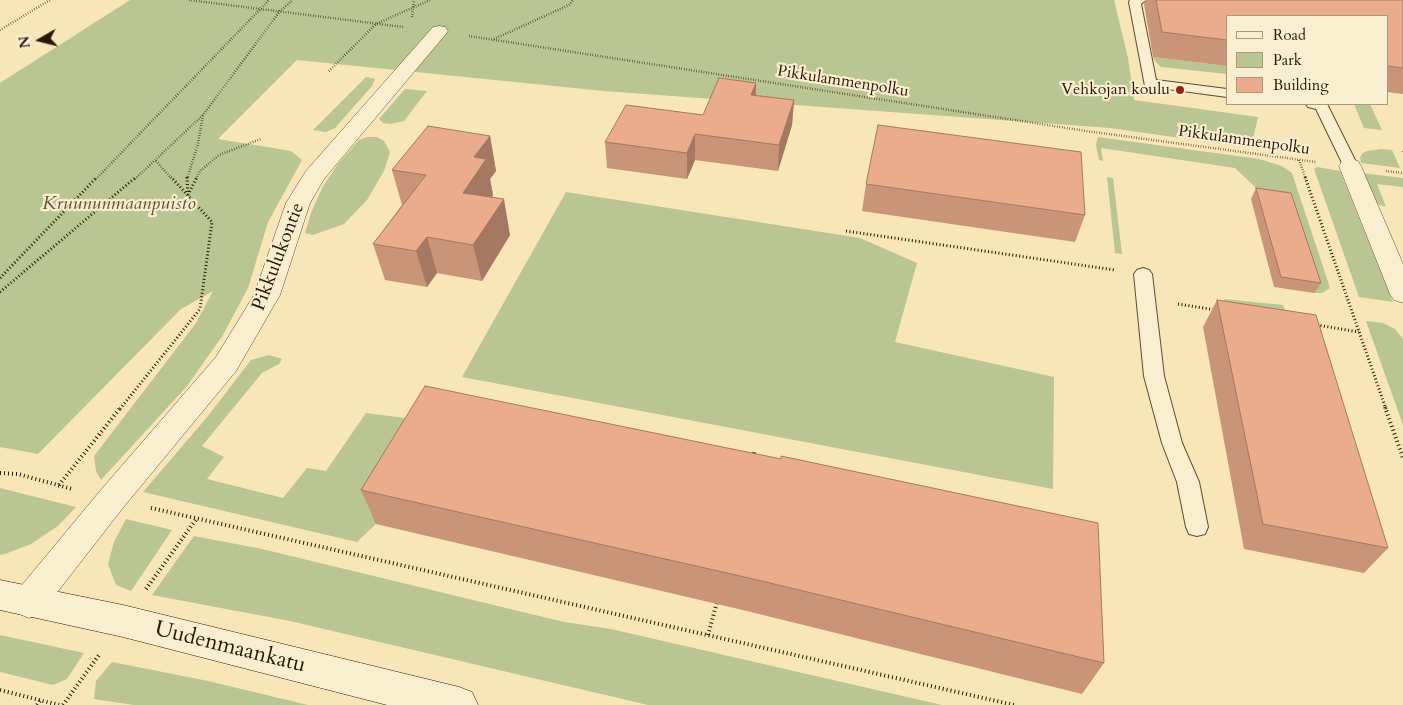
<!DOCTYPE html>
<style>
body{margin:0}
#map{position:relative;width:1403px;height:705px;overflow:hidden;background:#f8e5b8;font-family:Cardo,serif}
canvas{display:block}
.legend{position:absolute;left:1226px;top:15px;width:162px;height:90px;box-sizing:border-box;background:#faeed1;border:1px solid #a7987f;margin:0;padding:6px 9px;list-style:none;font-size:15px;color:#2a1705}
.legend li{display:flex;align-items:center;gap:10px;height:25px}
.legend b{width:25px;border:1px solid #a7987f}
.north{position:absolute;left:15px;top:15px;width:50px;height:50px;-webkit-text-stroke:4px #faeed1;paint-order:stroke;rotate:262deg;font-size:14px;font-weight:700;line-height:20px;text-align:center;color:#2a1705}
.north::after{content:'';display:block;margin:auto;width:18px;height:22px;background:#2a1705;clip-path:polygon(50% 0,100% 100%,50% 72%,0 100%)}
</style>
<div id="map">
<canvas width="1403" height="705"></canvas>
<ul class="legend">
<li><b style="height:6px;background:#faeed1"></b>Road</li>
<li><b style="height:14px;background:#b9c592"></b>Park</li>
<li><b style="height:14px;background:#eaac8c"></b>Building</li>
</ul>
<div class="north">N</div>
</div>
<script>
const c = document.querySelector('canvas').getContext('2d');
c.lineJoin = 'round';
function paint(path, color) {
  c.fillStyle = color;
  c.fill(path, 'evenodd');
}
function toPath(rows) {
  const path = new Path2D();
  for (const r of rows) {
    path.moveTo(r[0], r[1]);
    for (let i = 2; i < r.length; i += 2) path.lineTo(r[i], r[i + 1]);
  }
  return path;
}
function stroke(path, color, width, dash) {
  c.strokeStyle = color;
  c.lineWidth = width;
  c.lineCap = dash ? 'butt' : 'round';
  c.setLineDash(dash || []);
  c.stroke(path);
}
function write(font, color, halo, rows, align = 'center') {
  c.font = font + ' Cardo,serif';
  c.lineWidth = 4.5;
  c.setLineDash([]);
  c.textBaseline = 'middle';
  c.strokeStyle = halo;
  c.fillStyle = color;
  for (const [text, x, y, turn = 0] of rows) {
    c.save();
    c.translate(x, y);
    c.rotate((+turn || 0) * Math.PI / 180);
    c.textAlign = isNaN(turn) ? turn : align;
    if (halo) c.strokeText(text, 0, 0);
    c.fillText(text, 0, 0);
    c.restore();
  }
}
paint(toPath([
 [130,0,1114,0,1128,58,1134,100,1258,117,1251,148,1110,128,604,91,297,60,218,139,291,151,302,160,268,222,248,288,223,335,187,386,101,480,96,471,94,456,196,323,213,291,181,309,38,454,0,447,0,83],
 [1153,57,1227,66,1227,74,1161,67,1155,61],
 [366,77,375,79,372,86,335,128,326,132,313,130],
 [405,89,427,91,404,121,390,124,383,123,379,119],
 [1354,104,1370,104,1382,130,1364,128],
 [367,137,377,137,384,141,390,152,384,171,367,200,344,224,313,235,305,233,311,213,323,186,338,164,359,140],
 [1098,137,1259,159,1282,166,1292,173,1330,288,1322,293,1314,293,1270,201,1235,168,1101,148,1103,161,1099,160,1096,145],
 [1381,149,1392,150,1400,168,1361,163,1360,157,1363,153,1367,151],
 [1317,167,1340,171,1393,302,1359,297,1314,169],
 [1362,173,1403,178,1403,187,1377,184,1386,207,1377,204],
 [1107,177,1113,178,1122,254,1115,253],
 [566,192,860,238,917,263,895,342,1054,377,1053,489,462,377],
 [1224,299,1283,305,1287,316,1225,304],
 [1366,321,1383,323,1395,329,1403,339,1403,425],
 [269,355,282,359,279,364,262,373,202,446,224,457,207,479,283,498,307,468,326,471,366,413,437,422,376,524,357,542,143,492,208,416,251,360],
 [0,488,76,507,58,526,31,544,5,554,0,555],
 [126,519,172,530,131,591,116,585,108,564,114,542],
 [194,536,262,549,564,622,611,629,942,705,648,705,290,621,152,595],
 [0,635,84,653,67,679,53,685,0,672],
 [112,662,208,681,308,705,134,705,94,699,96,681]
]), '#b9c592');
const service = toPath([
 [1130,0,1146,0,1141,4,1156,80,1227,89,1227,97,1145,86,1129,2,1130,0],
 [1306,104,1327,104,1358,166,1355,169,1345,169,1316,109,1308,107,1306,104],
 [1143,268,1149,270,1152,274,1164,376,1182,443,1199,482,1208,527,1205,534,1197,536,1189,534,1186,527,1177,482,1162,443,1144,376,1134,274,1137,270,1143,268]
]);
const minor = toPath([
 [439,26,445,27,448,31,445,35,324,179,310,203,280,295,236,371,122,509,41,613,29,618,17,613,12,602,17,591,100,491,216,357,254,295,286,203,306,171,433,27,439,26],
 [1350,159,1358,161,1361,166,1403,264,1403,303,1394,300,1390,294,1339,166,1342,161,1350,159]
]);
const secondary = toPath([
 [0,580,123,605,459,687,472,692,478,705,387,705,123,637,0,610,0,580]
]);
stroke(service, '#5e4a32', 2);
stroke(minor, '#5e4a32', 1);
stroke(secondary, '#2a1705', 1);
stroke(toPath([
 [189,0,403,27],
 [412,17,414,0],
 [0,30,50,0],
 [469,36,1086,131,1316,162],
 [494,39,569,5,573,0],
 [329,71,376,24,430,0],
 [1403,151,1403,153],
 [1299,160,1306,179],
 [156,161,172,179],
 [1386,171,1403,173],
 [96,179,269,0],
 [135,179,203,115,280,11,293,0],
 [187,179,198,144,203,115],
 [196,179,200,171,219,155,261,139]
]), '#2a1705', 2.5, [0.5, 2]);
stroke(toPath([
 [187,177,188,194],
 [1305,177,1386,409],
 [188,195,197,177],
 [846,231,1115,270],
 [0,278,97,177],
 [0,292,136,177],
 [1178,304,1216,310],
 [1317,325,1359,332],
 [120,409,200,309,212,222,171,177]
]), '#2a1705', 3, [1, 2.5]);
stroke(toPath([
 [1385,407,1403,458],
 [753,457,755,450],
 [0,473,18,474,72,489],
 [59,485,121,407],
 [151,508,1014,705],
 [146,589,197,518],
 [708,635,717,602],
 [0,690,59,705],
 [37,705,40,701],
 [63,705,99,655]
]), '#2a1705', 4, [1, 3]);
paint(service, '#faeed1');
paint(minor, '#faeed1');
paint(secondary, '#faeed1');
paint(toPath([
 [1146,0,1403,0,1403,94,1387,92,1387,16,1227,16,1227,66,1153,57,1144,4],
 [756,83,756,95,794,100,792,125,778,171,695,160,687,179,607,168,605,142,703,115],
 [490,136,496,171,490,179,493,195,492,198,510,235,482,281,437,273,427,287,385,280,373,244,402,205,392,170],
 [866,184,1085,215,1075,242,862,211],
 [1256,188,1321,283,1314,293,1274,287,1251,199],
 [1217,300,1388,548,1364,573,1244,549,1203,327],
 [425,386,1104,663,1082,694,747,611,376,524,361,490]
]), '#c99478');
paint(toPath([
 [756,83,755,108,751,95],
 [794,100,792,125,778,171,779,145],
 [695,134,695,160,687,179,687,153],
 [490,136,496,171,490,179,493,195,471,229,463,193,474,157],
 [504,199,510,235,482,281,473,245],
 [427,237,437,273,427,287,416,251]
]), '#a47862');
const building = toPath([
 [1156,0,1403,0,1403,68,1387,66,1387,16,1227,16,1227,40,1162,32,1156,0],
 [719,78,756,83,751,95,794,100,779,145,695,134,687,153,605,142,626,105,703,115,719,78],
 [878,125,1081,152,1085,215,866,184,878,125],
 [428,126,490,136,474,157,486,159,463,193,504,199,473,245,427,237,416,251,373,244,426,175,392,170,428,126],
 [1256,188,1291,193,1321,283,1281,277,1256,188],
 [1217,300,1316,315,1388,548,1263,524,1217,300],
 [425,386,781,459,781,456,1098,523,1104,663,749,578,361,490,425,386]
]);
paint(building, '#eaac8c');
stroke(building, '#a47862', 1);
for (const [x, y, r, color] of [
 [1180,90,5,"#8f2418"]
]) {
  const dot = new Path2D();
  dot.arc(x, y, r, 0, 2 * Math.PI);
  c.fillStyle = color;
  c.fill(dot);
  stroke(dot, '#faeed1', 2);
}
write('16px', '#2a1705', '#faeed1', [
 ["Pikkulammenpolku",843,82,9],
 ["Pikkulammenpolku",1244,141,8]
]);
write('16px', '#2a1705', '#faeed1', [
 ["Vehkojan koulu",1170,90]
], 'right');
write('italic 19px', '#5c5436', '#faeed1', [
 ["Kruununmaanpuisto",119,205]
]);
write('19px', '#2a1705', '#faeed1', [
 ["Pikkulukontie",279,257,-69]
]);
write('22px', '#2a1705', '#faeed1', [
 ["Uudenmaankatu",230,648,14]
]);
</script>
